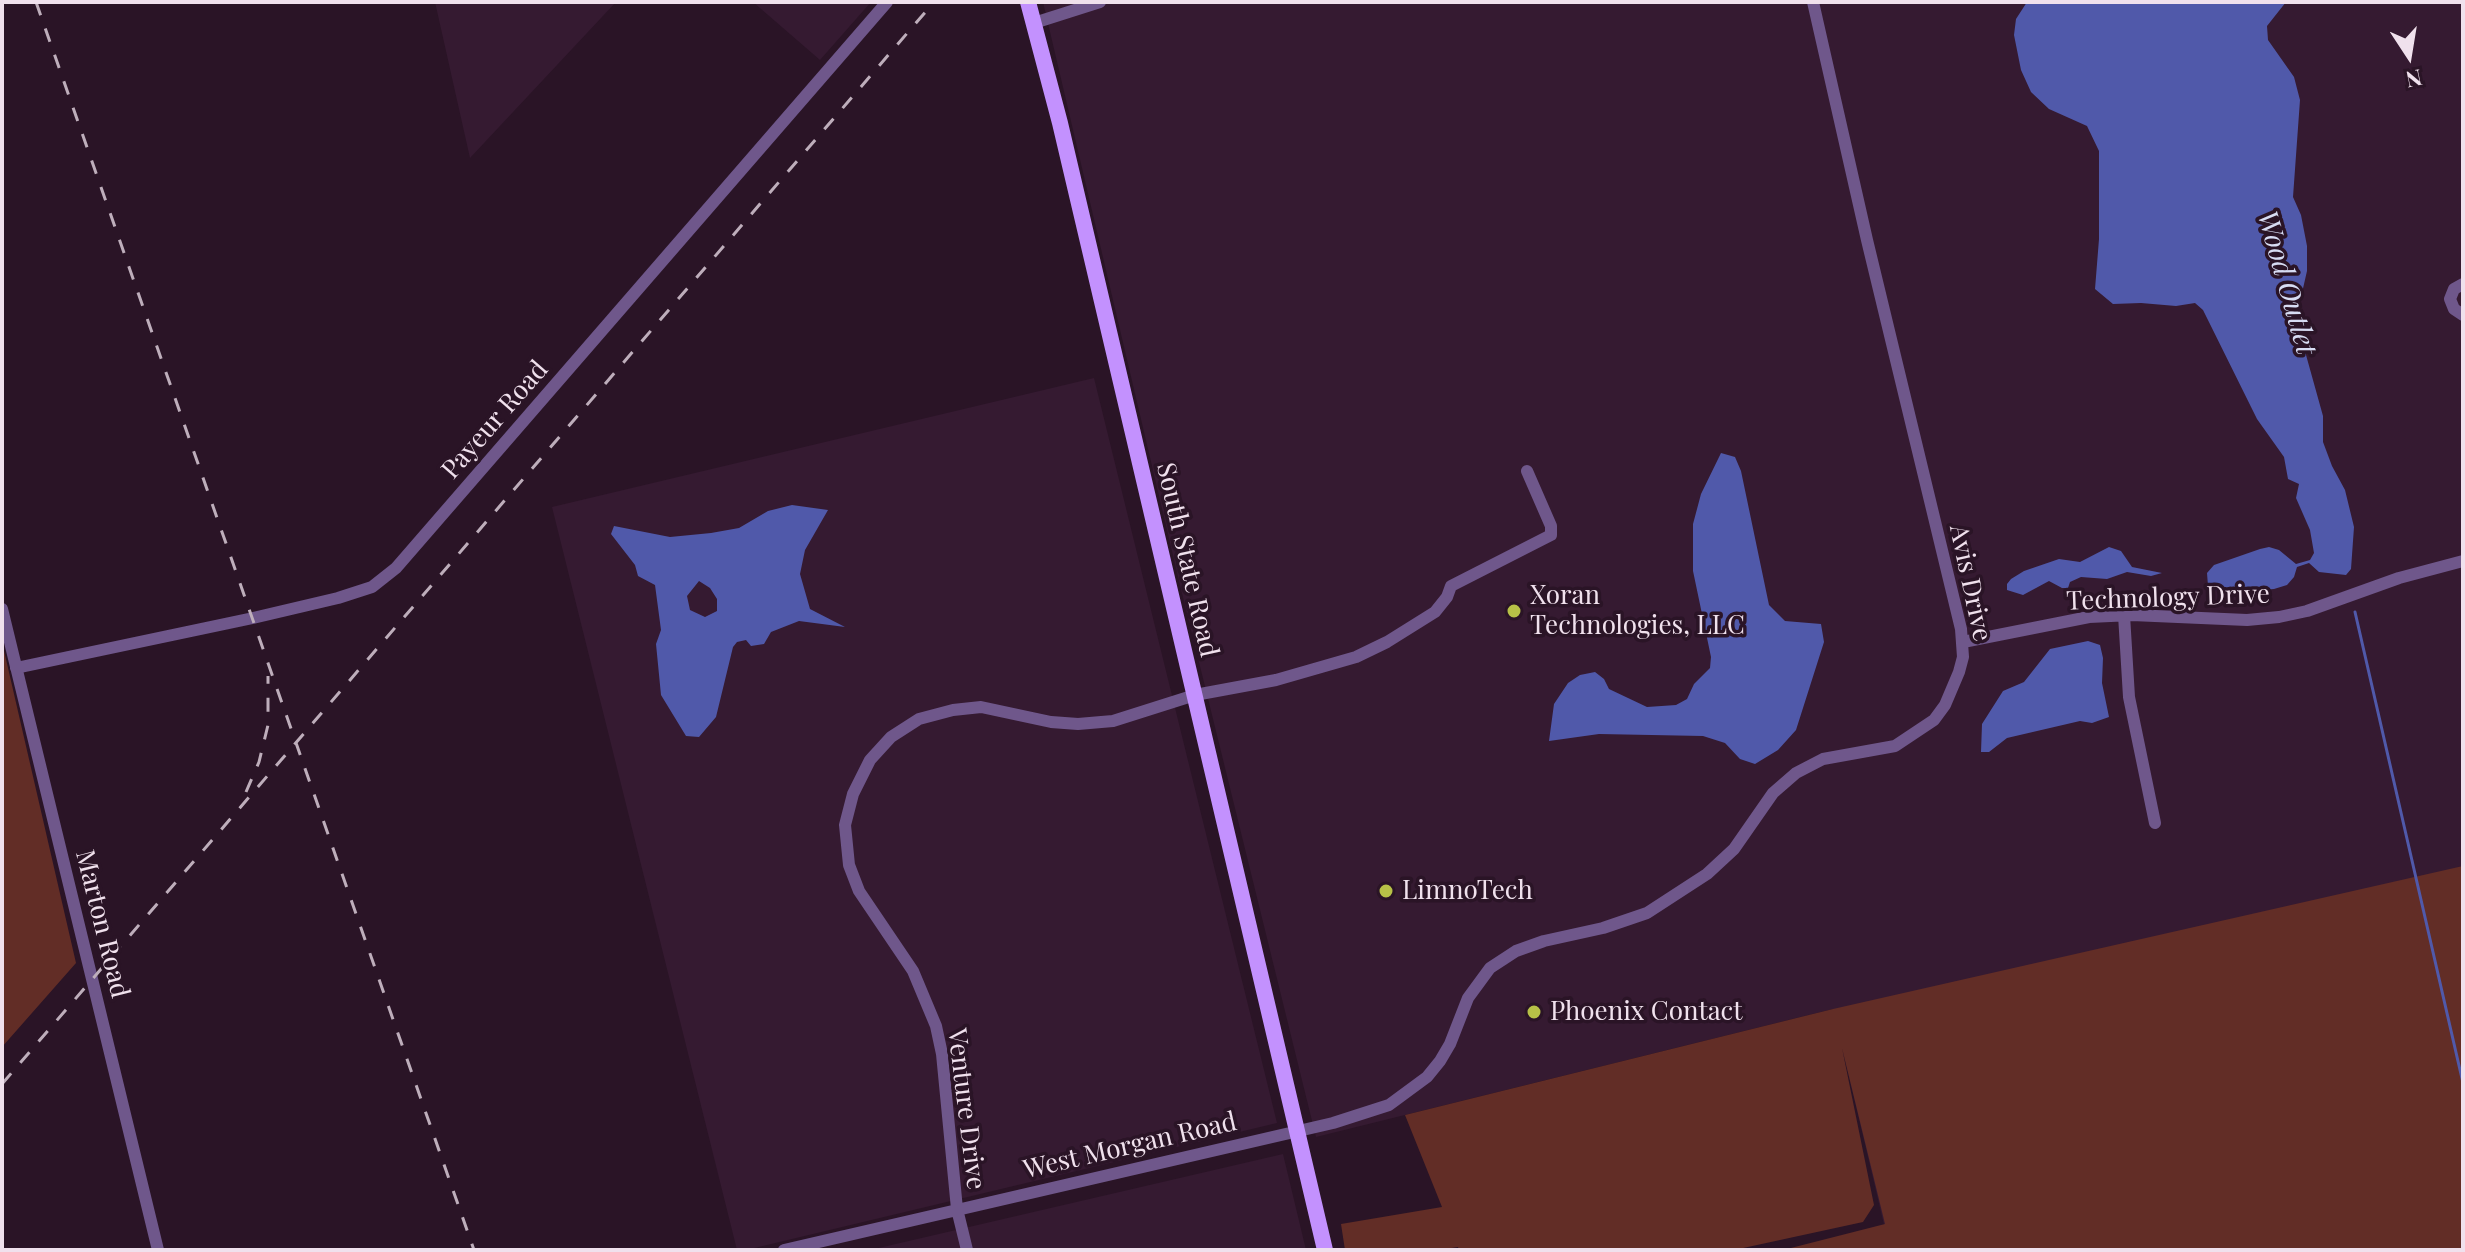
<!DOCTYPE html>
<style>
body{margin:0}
#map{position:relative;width:2465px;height:1252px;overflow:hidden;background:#2a1426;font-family:"Playfair Display",serif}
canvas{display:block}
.frame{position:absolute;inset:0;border:4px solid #f0e1ed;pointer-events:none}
.north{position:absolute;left:2369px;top:16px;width:80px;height:80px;-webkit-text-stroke:6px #2a1426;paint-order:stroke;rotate:168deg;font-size:22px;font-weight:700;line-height:32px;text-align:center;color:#f0e1ed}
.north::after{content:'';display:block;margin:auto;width:28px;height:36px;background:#f0e1ed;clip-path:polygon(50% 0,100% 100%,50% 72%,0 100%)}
</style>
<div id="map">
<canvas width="2465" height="1252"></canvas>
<div class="frame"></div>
<div class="north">N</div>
</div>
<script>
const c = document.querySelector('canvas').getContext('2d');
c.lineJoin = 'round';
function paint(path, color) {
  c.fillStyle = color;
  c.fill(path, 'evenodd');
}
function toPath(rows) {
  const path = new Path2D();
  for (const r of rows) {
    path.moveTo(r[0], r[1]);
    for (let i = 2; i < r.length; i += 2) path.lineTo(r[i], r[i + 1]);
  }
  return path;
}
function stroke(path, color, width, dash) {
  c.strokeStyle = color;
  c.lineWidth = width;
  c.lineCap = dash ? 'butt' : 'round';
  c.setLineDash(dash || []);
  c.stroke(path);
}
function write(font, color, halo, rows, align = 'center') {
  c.font = font + ' "Playfair Display",serif';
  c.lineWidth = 7;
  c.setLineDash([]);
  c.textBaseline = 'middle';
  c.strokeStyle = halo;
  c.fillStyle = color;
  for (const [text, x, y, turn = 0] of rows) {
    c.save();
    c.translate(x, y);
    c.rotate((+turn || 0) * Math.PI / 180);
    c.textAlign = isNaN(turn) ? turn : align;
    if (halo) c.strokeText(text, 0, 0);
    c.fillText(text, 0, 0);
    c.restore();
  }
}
paint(toPath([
 [435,2,616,2,470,158],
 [753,2,871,2,820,60],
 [1043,2,2463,2,2463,1250,1890,1250,1833,1009,1316,1137,1180,585],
 [1094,378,1277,1123,746,1250,737,1250,552,507],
 [1283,1154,1306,1250,870,1250]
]), '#351a31');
paint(toPath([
 [2,642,76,963,2,1047],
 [2463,866,2463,1250,1783,1250,1885,1224,1842,1048,1874,1205,1863,1222,1734,1250,1459,1250,1458,1247,1439,1250,1345,1250,1341,1224,1442,1207,1405,1115,1833,1009]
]), '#622d26');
paint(toPath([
 [2027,2,2286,2,2267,26,2268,40,2294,77,2300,100,2293,197,2301,215,2307,246,2307,271,2296,319,2323,416,2323,442,2332,466,2345,490,2354,527,2351,569,2346,575,2319,572,2309,563,2297,567,2294,577,2287,585,2274,589,2221,593,2208,586,2207,573,2214,565,2260,549,2269,547,2279,550,2296,564,2310,560,2314,553,2310,530,2296,498,2299,484,2288,479,2284,457,2257,419,2203,310,2195,303,2176,306,2141,303,2113,304,2095,289,2099,239,2099,151,2087,126,2049,109,2031,92,2021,70,2014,35,2016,19],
 [1721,453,1735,457,1741,471,1769,605,1785,621,1821,624,1824,642,1796,730,1778,750,1755,764,1740,759,1725,743,1703,736,1599,734,1549,741,1554,704,1568,683,1580,675,1595,672,1604,679,1609,689,1647,707,1676,705,1687,699,1694,684,1710,668,1711,657,1693,571,1693,524,1701,494],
 [792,505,828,510,805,550,800,574,810,609,845,627,799,621,771,632,764,644,751,646,746,640,737,642,733,647,716,717,699,737,686,736,661,695,656,644,661,630,655,585,638,576,635,565,611,534,614,526,670,537,711,533,739,528,768,511],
 [699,581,710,588,717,599,717,611,705,617,690,610,687,596],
 [2109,547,2121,551,2132,567,2162,573,2151,576,2127,572,2107,579,2081,577,2070,582,2068,588,2062,588,2049,581,2023,595,2007,590,2007,584,2011,579,2024,571,2059,559,2080,562],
 [2088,641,2100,645,2103,658,2102,683,2109,717,2092,723,2080,721,2007,738,1989,752,1981,752,1982,724,2003,691,2024,682,2050,649]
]), '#5059aa');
stroke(toPath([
 [2355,612,2463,1083]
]), '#5059aa', 3);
stroke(toPath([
 [1034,23,1100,2],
 [2463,284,2454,289,2450,299,2454,309,2463,315],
 [2,609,158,1250],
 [2124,615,2129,697,2155,823],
 [1963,642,2089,617,2132,615,2247,620,2279,617,2307,611,2399,578,2463,561],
 [16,668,253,618,338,598,372,587,396,568,887,2],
 [784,1250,1333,1123,1389,1105,1427,1077,1440,1061,1450,1044,1468,998,1490,968,1516,951,1544,941,1603,928,1647,913,1707,874,1734,849,1773,793,1796,773,1823,759,1895,746,1934,720,1945,705,1959,672,1963,657,1961,629,1867,240,1813,2],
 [967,1250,957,1209,942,1054,936,1026,913,971,859,891,849,865,845,825,853,794,870,760,891,737,919,719,953,710,981,707,1051,722,1078,724,1113,721,1195,695,1276,680,1356,657,1387,642,1435,612,1447,597,1451,586,1551,535,1551,526,1527,471]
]), '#6f578b', 12);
stroke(toPath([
 [1028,2,1060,123,1325,1250]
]), '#c391fe', 16);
stroke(toPath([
 [36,2,474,1250],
 [246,792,259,762,268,725,268,676],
 [2,1084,934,2]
]), '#beaebb', 3, [14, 14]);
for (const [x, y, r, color] of [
 [1514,611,8,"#b7c147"],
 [1386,891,8,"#b7c147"],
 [1534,1012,8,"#b7c147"]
]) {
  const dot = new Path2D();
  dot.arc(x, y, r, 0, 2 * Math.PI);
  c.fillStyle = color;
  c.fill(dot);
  stroke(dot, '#2a1426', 3);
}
write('26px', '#f0e1ed', '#2a1426', [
 ["Payeur Road",495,420,-49],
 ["South State Road",1187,560,77],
 ["Avis Drive",1970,583,78],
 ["Technology Drive",2168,598,-2],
 ["Marton Road",102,924,76],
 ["Venture Drive",966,1109,83],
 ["West Morgan Road",1130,1146,-13]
]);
write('26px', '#f0e1ed', '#2a1426', [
 ["Xoran",1530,596],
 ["Technologies, LLC",1530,626],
 ["LimnoTech",1402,891],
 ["Phoenix Contact",1550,1012]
], 'left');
write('italic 28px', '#d7dcf3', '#2a1426', [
 ["Wood Outlet",2286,283,74]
]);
</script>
